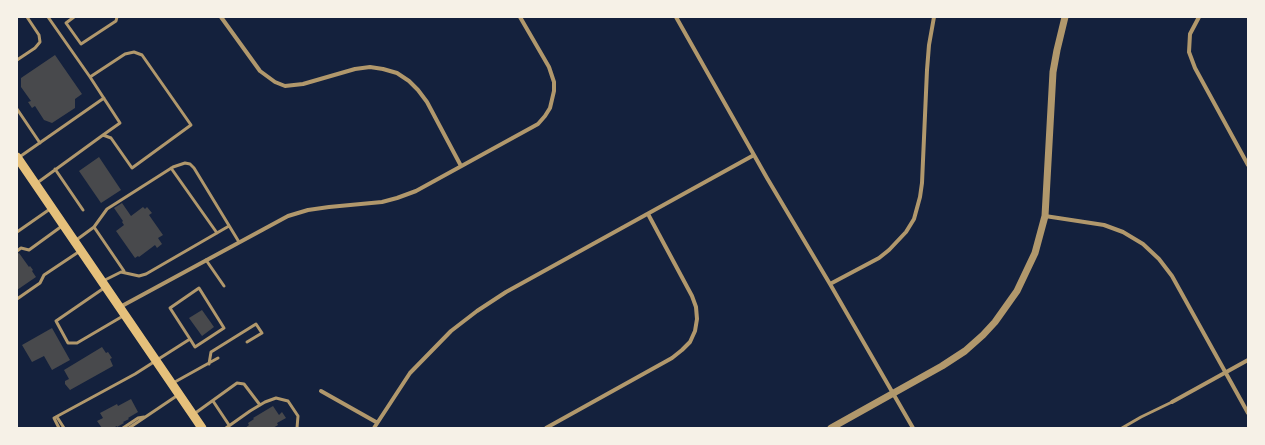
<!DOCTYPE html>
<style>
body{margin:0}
#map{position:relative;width:1265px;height:445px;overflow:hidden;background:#14213d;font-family:"Public Sans",sans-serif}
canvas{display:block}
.frame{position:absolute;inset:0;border:18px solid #f6f1e7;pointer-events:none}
</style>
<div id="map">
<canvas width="1265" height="445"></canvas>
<div class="frame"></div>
</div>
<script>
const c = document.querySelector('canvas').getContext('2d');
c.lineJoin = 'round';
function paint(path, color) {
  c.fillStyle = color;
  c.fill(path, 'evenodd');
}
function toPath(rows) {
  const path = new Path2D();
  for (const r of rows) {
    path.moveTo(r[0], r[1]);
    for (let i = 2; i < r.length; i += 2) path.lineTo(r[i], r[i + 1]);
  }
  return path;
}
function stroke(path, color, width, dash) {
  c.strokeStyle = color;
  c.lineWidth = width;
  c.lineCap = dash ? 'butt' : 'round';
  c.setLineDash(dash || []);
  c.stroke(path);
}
paint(toPath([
 [55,55,82,94,75,99,75,108,52,123,44,120,35,106,32,108,28,102,31,101,21,87,21,78],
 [99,157,121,190,101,203,79,171],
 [122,203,131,216,143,207,145,209,147,207,152,213,149,215,163,235,158,238,162,244,157,248,155,245,139,257,138,256,135,258,116,231,124,225,122,222,123,221,114,208],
 [19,253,29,267,30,266,33,270,32,271,36,277,17,290,17,254],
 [202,310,214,327,202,336,189,318],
 [52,328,70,360,52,370,44,356,32,362,22,345],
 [102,347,106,353,108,352,112,358,110,359,113,366,70,390,65,384,65,381,69,379,64,370],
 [131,399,138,412,128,418,129,419,123,422,124,423,117,427,117,426,113,428,102,428,97,421,103,418,100,413,117,404,118,406],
 [273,406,279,415,282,412,286,418,277,423,278,425,273,428,245,428,249,425,248,423,254,419,253,418]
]), '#48494c');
stroke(toPath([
 [48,17,90,77],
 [74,17,66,23,81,44,116,21,117,17],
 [17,60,35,48,40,42,39,35,27,17],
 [17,109,40,143],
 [18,158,104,98],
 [171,168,217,233],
 [55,169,83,210],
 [37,183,103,135,111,138,132,168,191,125,142,55,134,52,125,54,90,77,120,123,103,135],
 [94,227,124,271],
 [17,232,50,209],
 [75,241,94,227,107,209,173,167,185,163,190,164,194,168,239,242],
 [17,251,21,248,29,250,62,226],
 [206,260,224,286],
 [103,281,121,272,139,276,146,274,229,226],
 [104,288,56,321,68,343,77,343,123,316],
 [17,299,40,283,44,275,80,251],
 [209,364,211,352,256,324,262,333,247,342],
 [173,383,218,358],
 [213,401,229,425],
 [194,414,237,383,244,384,260,405],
 [57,417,64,428],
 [59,428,54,418,135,374,190,339,170,308,199,288,224,328,195,347,190,339],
 [123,428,138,418,144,417],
 [129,428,178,395],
 [226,428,250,411,265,402,276,398,288,401,298,416,297,428],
 [1122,428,1141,417,1172,402]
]), '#b1986c', 3);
stroke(toPath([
 [221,17,260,71,275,82,285,86,303,84,355,69,370,67,383,69,397,73,409,81,418,90,427,102,461,166],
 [676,17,767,178,830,284,913,428],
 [1199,17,1190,34,1189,52,1195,68,1248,165],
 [1045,216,1104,225,1123,232,1143,244,1159,259,1172,276,1248,413],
 [830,284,879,258,889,250,906,232,914,219,920,197,922,183,927,70,929,45,934,17],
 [120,307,288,216,308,210,329,207,382,202,397,198,416,191,538,124,545,116,550,108,554,91,554,82,549,67,520,17],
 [321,391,376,422],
 [1172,402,1248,360],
 [374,428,410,373,451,331,477,311,506,292,754,155],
 [546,428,672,358,682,350,690,342,695,331,697,319,696,307,692,296,648,214]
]), '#b1986c', 4);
stroke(toPath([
 [831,428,942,366,965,351,983,335,995,322,1017,291,1035,253,1045,216,1053,72,1057,50,1065,17]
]), '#b1986c', 7);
stroke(toPath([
 [17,157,202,428]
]), '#e5c07b', 9);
</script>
